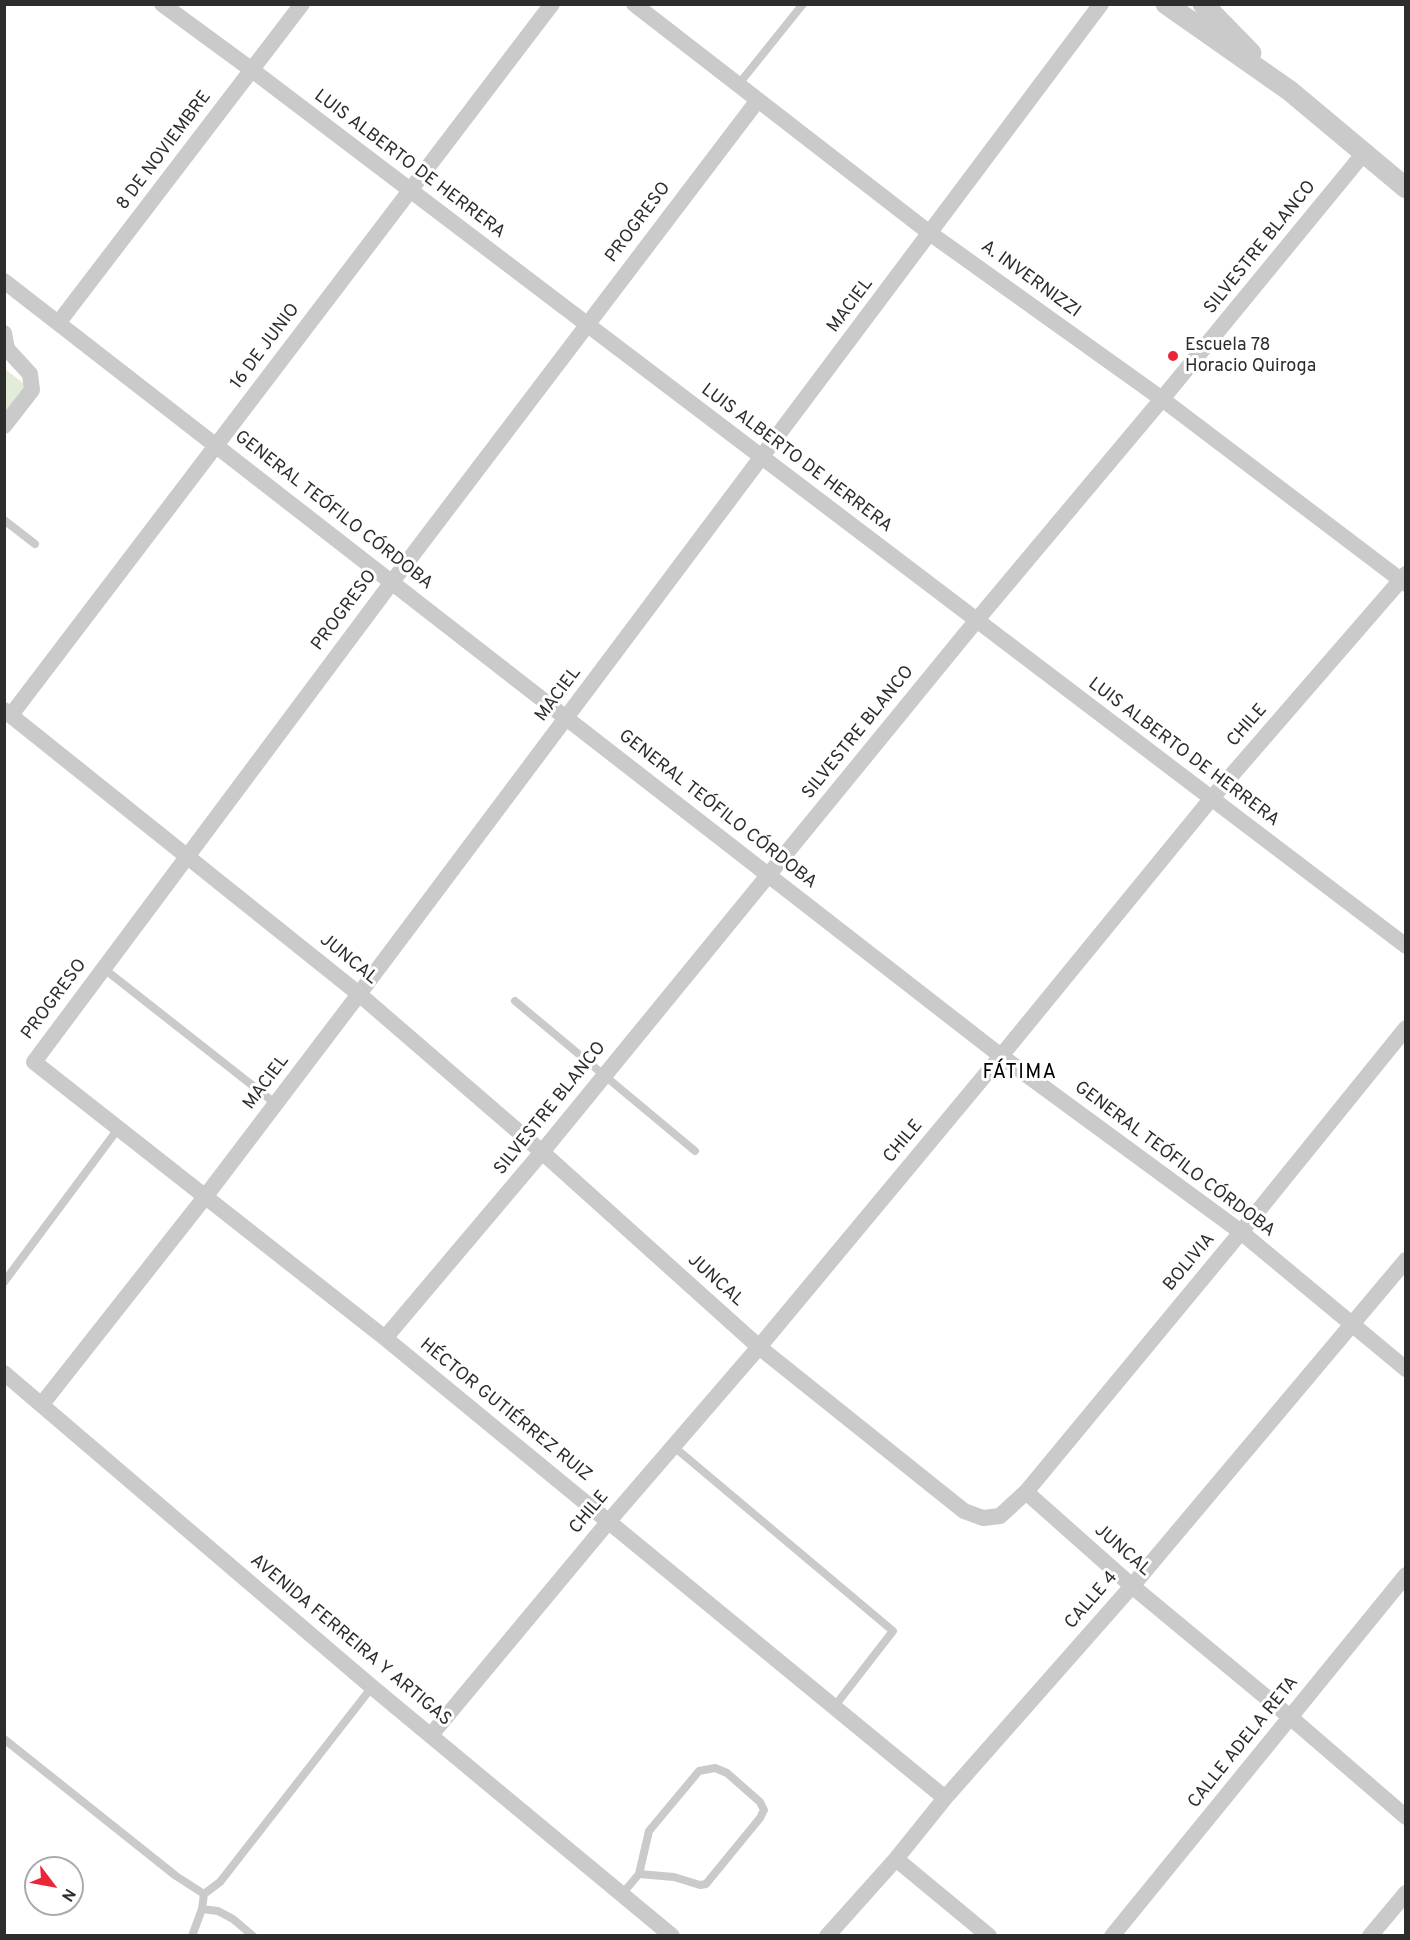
<!DOCTYPE html>
<meta charset="utf-8">
<style>
body{margin:0}
#map{position:relative;width:1410px;height:1940px;overflow:hidden;background:#fff;font-family:Overpass,sans-serif}
canvas{display:block}
.frame{position:absolute;inset:0;border:6px solid #2d2d2d;pointer-events:none}
.north{position:absolute;left:24px;top:1856px;width:60px;height:60px;box-sizing:border-box;background:#fff;border:2px solid #ababab;border-radius:50%;rotate:122deg;font-size:16px;font-weight:700;line-height:24px;text-align:center;color:#2d2d2d}
.north::after{content:'';display:block;margin:auto;width:21px;height:27px;background:#eb2737;clip-path:polygon(50% 0,100% 100%,50% 72%,0 100%)}
</style>
<div id="map">
<canvas width="1410" height="1940"></canvas>
<div class="frame"></div>
<div class="north">N</div>
</div>
<script>
const c = document.querySelector('canvas').getContext('2d');
c.lineJoin = 'round';
function paint(path, color) {
  c.fillStyle = color;
  c.fill(path, 'evenodd');
}
function toPath(rows) {
  const path = new Path2D();
  for (const r of rows) {
    path.moveTo(r[0], r[1]);
    for (let i = 2; i < r.length; i += 2) path.lineTo(r[i], r[i + 1]);
  }
  return path;
}
function stroke(path, color, width, dash) {
  c.strokeStyle = color;
  c.lineWidth = width;
  c.lineCap = dash ? 'butt' : 'round';
  c.setLineDash(dash || []);
  c.stroke(path);
}
function write(font, color, halo, rows, align = 'center') {
  c.font = font + ' Overpass,sans-serif';
  c.lineWidth = 6;
  c.setLineDash([]);
  c.textBaseline = 'middle';
  c.strokeStyle = halo;
  c.fillStyle = color;
  for (const [text, x, y, turn = 0] of rows) {
    c.save();
    c.translate(x, y);
    c.rotate((+turn || 0) * Math.PI / 180);
    c.textAlign = isNaN(turn) ? turn : align;
    if (halo) c.strokeText(text, 0, 0);
    c.fillText(text, 0, 0);
    c.restore();
  }
}
paint(toPath([
 [5,369,27,386,5,416]
]), '#e3ebd9');
stroke(toPath([
 [738,85,803,4],
 [4,520,35,544],
 [103,968,276,1104],
 [515,1001,695,1151],
 [4,1282,118,1129],
 [673,1446,893,1631,834,1707],
 [4,1739,176,1876,204,1894,220,1882,372,1687],
 [622,1894,639,1874,649,1831,699,1771,715,1768,727,1773,760,1802,764,1810,760,1818,706,1884,700,1885,674,1877,639,1874],
 [202,1909,218,1911,233,1919,253,1936],
 [192,1936,202,1909,204,1894]
]), '#cacaca', 8);
stroke(toPath([
 [162,4,252,70,1406,946],
 [634,4,931,234,1162,399,1406,584],
 [758,100,392,582,34,1062,385,1338,945,1798],
 [4,281,1001,1056,1241,1232,1406,1369],
 [59,322,302,4],
 [4,333,7,349,30,374,32,390,4,426],
 [4,710,359,994,542,1152,759,1347,964,1511,983,1518,1000,1516,1026,1492,1241,1232,1406,1028],
 [11,715,552,4],
 [385,1338,542,1152,976,621,1162,399,1364,153],
 [4,1373,372,1687,672,1936],
 [42,1404,205,1197,359,994,1101,4],
 [1026,1492,1132,1586,1290,1717,1406,1817],
 [431,1735,609,1521,759,1347,1001,1056,1211,799,1406,574],
 [896,1859,989,1936],
 [827,1936,896,1859,945,1798,1132,1586,1406,1260],
 [1112,1936,1406,1575],
 [1370,1936,1406,1893]
]), '#cacaca', 16);
stroke(toPath([
 [1166,4,1290,91,1406,188],
 [1203,4,1251,53]
]), '#cacaca', 21);
for (const [x, y, r, color] of [
 [1173,356,6,"#eb2737"]
]) {
  const dot = new Path2D();
  dot.arc(x, y, r, 0, 2 * Math.PI);
  c.fillStyle = color;
  c.fill(dot);
  stroke(dot, '#fff', 2);
}
write('18px', '#2d2d2d', '#fff', [
 ["8 DE NOVIEMBRE",165,151,-53],
 ["LUIS ALBERTO DE HERRERA",409,165,37],
 ["PROGRESO",639,223,-53],
 ["SILVESTRE BLANCO",1261,248,-51],
 ["A. INVERNIZZI",1030,280,36],
 ["MACIEL",851,306,-53],
 ["16 DE JUNIO",266,347,-53],
 ["LUIS ALBERTO DE HERRERA",796,459,37],
 ["GENERAL TEÓFILO CÓRDOBA",333,511,38],
 ["PROGRESO",345,611,-53],
 ["MACIEL",559,695,-53],
 ["CHILE",1248,726,-49],
 ["SILVESTRE BLANCO",859,733,-51],
 ["LUIS ALBERTO DE HERRERA",1183,753,37],
 ["GENERAL TEÓFILO CÓRDOBA",717,810,38],
 ["JUNCAL",348,960,39],
 ["PROGRESO",55,1000,-53],
 ["MACIEL",267,1083,-53],
 ["SILVESTRE BLANCO",551,1109,-51],
 ["CHILE",904,1142,-50],
 ["GENERAL TEÓFILO CÓRDOBA",1174,1160,37],
 ["BOLIVIA",1190,1263,-50],
 ["JUNCAL",715,1281,42],
 ["HÉCTOR GUTIÉRREZ RUIZ",505,1411,39],
 ["CHILE",590,1513,-50],
 ["JUNCAL",1122,1551,41],
 ["CALLE 4",1092,1601,-49],
 ["AVENIDA FERREIRA Y ARTIGAS",350,1641,40],
 ["CALLE ADELA RETA",1244,1743,-51]
]);
write('18px', '#2d2d2d', '#fff', [
 ["Escuela 78",1185,346],
 ["Horacio Quiroga",1185,367]
], 'left');
c.letterSpacing = '1.5px';
write('20px', '#000', '#fff', [
 ["FÁTIMA",1020,1074]
]);
c.letterSpacing = '0px';
</script>
